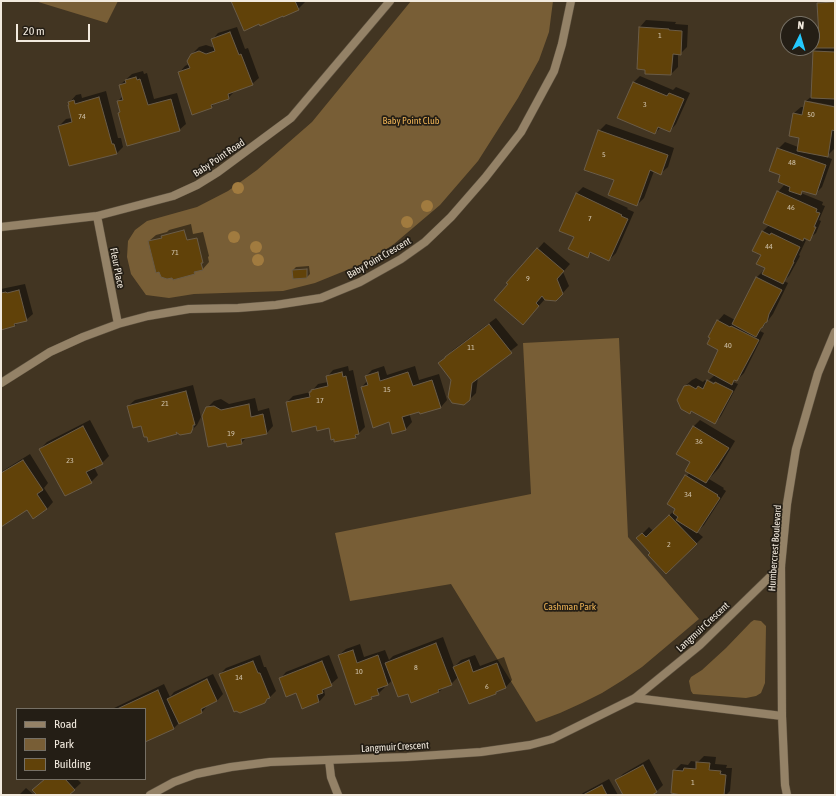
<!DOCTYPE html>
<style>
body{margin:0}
#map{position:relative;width:836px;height:796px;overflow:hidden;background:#423522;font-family:"Asap Condensed",sans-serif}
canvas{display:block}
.frame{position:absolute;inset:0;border:2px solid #f2eade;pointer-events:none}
.legend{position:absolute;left:16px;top:708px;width:130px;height:72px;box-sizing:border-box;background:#241e15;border:1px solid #767065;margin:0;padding:5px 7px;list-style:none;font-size:12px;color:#f2eade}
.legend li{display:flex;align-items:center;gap:8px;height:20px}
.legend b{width:20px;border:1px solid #767065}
.north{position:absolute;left:780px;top:16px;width:40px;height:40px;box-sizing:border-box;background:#241e15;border:1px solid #767065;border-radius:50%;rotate:5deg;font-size:11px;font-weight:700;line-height:16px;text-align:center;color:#f2eade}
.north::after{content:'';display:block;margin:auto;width:14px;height:18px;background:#24c9fe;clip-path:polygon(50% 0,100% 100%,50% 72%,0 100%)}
.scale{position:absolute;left:16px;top:24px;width:74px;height:18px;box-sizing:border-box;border:2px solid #f2eade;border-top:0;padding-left:5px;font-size:12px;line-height:14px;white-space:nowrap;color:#f2eade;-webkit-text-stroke:3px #241e15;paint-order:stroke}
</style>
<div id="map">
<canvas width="836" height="796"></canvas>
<div class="frame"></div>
<ul class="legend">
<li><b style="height:5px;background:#948267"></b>Road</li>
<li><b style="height:11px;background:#785e36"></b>Park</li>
<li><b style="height:11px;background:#614209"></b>Building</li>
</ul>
<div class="north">N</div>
<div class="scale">20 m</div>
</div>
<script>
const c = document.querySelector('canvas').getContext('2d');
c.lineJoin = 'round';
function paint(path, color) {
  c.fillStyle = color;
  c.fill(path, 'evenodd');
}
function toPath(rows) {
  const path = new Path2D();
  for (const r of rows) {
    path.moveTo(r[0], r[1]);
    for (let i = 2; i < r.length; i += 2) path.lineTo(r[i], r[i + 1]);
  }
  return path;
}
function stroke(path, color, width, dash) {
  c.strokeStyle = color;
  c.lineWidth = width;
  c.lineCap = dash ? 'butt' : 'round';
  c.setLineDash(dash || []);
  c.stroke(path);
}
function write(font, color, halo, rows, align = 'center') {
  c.font = font + ' "Asap Condensed",sans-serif';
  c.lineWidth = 3.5;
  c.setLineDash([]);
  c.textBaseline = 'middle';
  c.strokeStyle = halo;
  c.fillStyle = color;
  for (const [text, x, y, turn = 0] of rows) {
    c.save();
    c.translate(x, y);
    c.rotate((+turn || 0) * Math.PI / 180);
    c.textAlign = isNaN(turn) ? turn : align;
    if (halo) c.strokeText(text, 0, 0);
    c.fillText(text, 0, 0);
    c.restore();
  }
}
paint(toPath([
 [35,1,118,1,107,23],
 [411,1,553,1,549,32,539,60,518,98,478,161,440,205,394,244,369,261,315,283,283,291,194,294,169,298,146,295,131,274,127,257,128,241,135,230,147,221,197,207,228,191,257,170,312,122],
 [619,338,628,537,699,619,642,667,623,680,602,693,582,703,560,713,536,722,451,584,350,601,335,533,531,494,523,343],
 [754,620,761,621,766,626,765,683,761,693,756,696,746,698,693,694,691,691,689,681,691,677,702,670,726,648,751,622]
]), '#785e36');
paint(toPath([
 [232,1,304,1,305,2,298,9],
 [821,1,835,1,835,106,809,101,809,103,835,108,835,143,834,149,826,157,832,159,822,187,815,194,804,190,801,193,823,202,822,205,825,206,819,220,821,221,816,233,809,239,805,237,804,239,806,240,799,255,800,256,789,276,784,281,788,283,773,314,760,331,764,333,744,373,737,380,736,379,733,382,738,384,721,416,715,423,691,411,690,413,685,386,692,380,696,378,703,382,705,380,707,382,709,380,709,382,718,387,719,385,709,380,715,375,719,349,718,321,724,314,735,320,757,277,763,271,764,271,766,268,762,254,754,250,763,231,769,225,778,192,784,185,791,188,782,175,778,149,785,142,798,147,800,137,794,113,801,107,804,107,805,102,813,95,814,51,819,47,815,38,820,33,818,4],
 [646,20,676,22,675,24,688,25,687,47,680,54,678,54,678,67,671,74,640,27],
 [237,27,245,49,248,48,259,78,252,84,235,91,228,98,216,102,211,107,179,73,185,66,189,64,192,54,199,47,206,45,215,48,212,40,218,33],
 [143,71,144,74,147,73,154,99,177,93,186,124,179,130,121,111,118,101,123,96,120,85,132,74],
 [640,76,673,90,676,87,690,93,676,124,670,131,661,127,655,133,619,118,634,82],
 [106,91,118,138,121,138,123,147,117,153,59,126,66,119,72,118,70,102,76,95,81,94,82,98],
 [606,124,674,148,668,167,661,173,654,171,644,198,637,205,615,180,599,131],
 [583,187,628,208,627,209,634,212,616,253,609,260,592,252,587,257,575,237,576,194],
 [191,224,193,234,203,232,209,256,208,257,209,262,203,269,198,270,194,273,149,241,156,235,167,232,169,230],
 [544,242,570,264,563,272,569,286,562,294,545,299,529,317,508,283],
 [309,266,310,274,307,277,293,270,296,267],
 [25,284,33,314,26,320,18,322,15,326,1,329,1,289],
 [496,318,518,345,478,377,476,393,469,400,439,364,453,350],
 [348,366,349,371,353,370,365,427,355,437,330,427,317,425,287,402,293,396,311,392,318,384,328,382,327,377,333,370],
 [384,366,387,375,415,366,419,380,439,374,447,400,441,407,409,413,412,422,406,429,393,433,390,421,362,387,367,381,366,376,372,370],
 [193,385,201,417,197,425,190,432,177,432,176,433,142,425,128,406,135,400],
 [255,398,258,411,269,408,273,426,267,433,247,437,241,443,207,408,214,401,221,399,229,404],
 [90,420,109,456,102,463,94,467,98,475,91,482,40,449,47,442],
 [700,420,735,441,719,468,709,479,724,488,723,489,726,491,704,525,697,532,703,537,666,573,652,553,638,538,649,527,653,531,677,508,668,503,690,472,692,462,693,427],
 [30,454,48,483,44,488,53,502,47,509,27,509,1,525,1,472],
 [443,637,454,667,461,660,475,655,480,666,504,657,512,680,506,687,500,689,496,693,458,677,451,684,444,687,439,692,412,702,409,692,393,680,388,684,384,685,385,687,378,694,371,698,339,655,346,649,360,644,364,657,385,650,389,660,393,656],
 [260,655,264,667,266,667,276,691,265,702,220,674,226,668],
 [329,655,338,678,324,690,325,695,319,702,297,692,280,679,286,672],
 [213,674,223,694,217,701,208,705,202,712,179,723,174,728,145,741,145,709,112,709,164,684,170,697,174,692],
 [704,756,716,757,715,764,727,765,726,768,732,768,730,791,726,795,682,795,674,771,681,764,688,765,691,761,698,762],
 [649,759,663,785,657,791,650,795,625,795,617,780,623,774],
 [46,779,77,779,81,783,68,795,38,795],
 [609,779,618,795,581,795,583,793],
 [26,788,34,795,19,795]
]), '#0007');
const building = toPath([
 [231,1,295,1,299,10,283,17,283,16,260,26,259,24,244,31,231,1],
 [835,2,835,48,815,48,814,38,819,37,817,3,835,2],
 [639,27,669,29,669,30,682,31,681,55,673,54,671,75,645,74,645,70,637,69,639,27],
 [230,32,239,55,241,54,253,85,228,94,229,99,211,105,212,108,192,115,178,72,190,68,187,61,191,54,199,51,206,54,215,51,211,39,230,32],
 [813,51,835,52,835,99,811,98,813,51],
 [136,77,137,80,140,79,148,105,171,99,180,131,127,146,118,113,120,112,117,101,123,100,119,85,126,83,125,80,136,77],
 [633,82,667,96,669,93,684,99,670,132,658,127,655,134,617,118,633,82],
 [99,97,112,144,114,144,117,154,69,166,58,126,72,122,68,105,69,105,68,102,74,100,75,104,99,97],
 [805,101,835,107,835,131,832,130,828,157,797,151,799,138,789,136,793,113,802,115,805,101],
 [598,130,668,155,661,175,650,170,637,206,608,195,614,180,584,170,598,130],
 [777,148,826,165,816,195,802,191,801,195,789,191,790,187,778,182,780,175,769,171,777,148],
 [777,191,817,209,816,212,820,213,814,227,816,227,810,241,804,238,803,241,763,223,777,191],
 [576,193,622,215,621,216,628,219,609,261,590,252,588,258,568,249,574,237,559,231,576,193],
 [184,230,187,240,197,238,203,263,201,263,203,270,194,272,195,274,173,280,172,278,167,279,161,277,159,272,156,273,148,241,162,238,161,236,184,230],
 [762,231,770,235,771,233,800,247,793,262,794,262,783,284,762,274,765,268,756,264,761,255,752,251,762,231],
 [537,248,564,271,557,279,563,294,556,301,545,300,542,296,536,303,539,306,523,325,494,300,508,284,506,283,537,248],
 [307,269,307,278,293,279,292,270,307,269],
 [756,277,782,290,769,314,767,322,765,323,762,328,761,328,756,337,732,324,756,277],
 [19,290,27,321,14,324,15,326,1,330,1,293,6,292,7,293,19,290],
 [717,320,730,327,731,326,759,340,737,381,734,380,732,385,708,372,718,350,707,344,710,338,708,337,717,320],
 [489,324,512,353,472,383,470,400,464,405,452,403,448,397,451,380,438,363,445,358,445,357,489,324],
 [342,372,343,377,346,376,359,434,355,435,356,438,334,442,334,439,331,440,329,428,317,431,316,426,292,432,286,402,310,397,309,392,311,392,311,390,328,386,326,376,342,372],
 [378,372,380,381,408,372,413,386,432,380,441,408,420,414,419,412,402,417,406,430,392,434,389,422,373,428,361,387,368,385,365,376,378,372],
 [707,380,714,384,715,382,733,391,715,424,691,411,690,414,681,409,677,400,684,386,689,385,696,389,698,386,703,389,707,380],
 [186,391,195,425,193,425,193,428,191,433,180,435,176,432,177,434,148,442,147,437,144,437,141,426,133,428,127,406,186,391],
 [249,404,251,417,263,414,267,434,241,439,242,444,227,447,226,443,208,447,202,416,206,407,214,406,221,410,249,404],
 [83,426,103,464,86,472,92,483,65,496,39,449,83,426],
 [693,426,729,448,706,483,685,471,690,462,676,454,693,426],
 [23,460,43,490,37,494,47,509,33,519,27,510,1,527,1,473,23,460],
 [685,475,718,495,717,496,720,498,697,533,676,520,678,517,673,513,675,509,667,504,685,475],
 [669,515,697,544,666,574,648,555,650,553,636,538,642,533,646,537,669,515],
 [436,643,452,685,438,690,439,692,411,703,408,694,398,697,385,663,436,643],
 [353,650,357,663,378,655,388,685,377,689,379,695,371,697,372,699,355,705,338,655,353,650],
 [469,660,473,672,497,663,506,688,496,692,496,694,469,704,453,667,469,660],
 [253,661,258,673,260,673,270,698,267,699,265,703,240,713,236,711,234,712,219,674,253,661],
 [322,661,332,686,322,690,323,693,317,695,319,702,302,709,296,693,286,697,279,678,322,661],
 [207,679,217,701,201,709,202,713,179,724,167,699,207,679],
 [158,690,174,729,145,742,145,709,117,709,158,690],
 [696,762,710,763,709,770,721,771,720,774,726,775,724,795,681,795,671,793,673,770,683,771,684,768,696,769,696,762],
 [643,765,657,792,652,795,623,795,615,780,643,765],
 [45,779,65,779,75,790,69,795,37,795,32,790,45,779],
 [602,785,607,795,583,795,602,785]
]);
paint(building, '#614209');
stroke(building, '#6a5c48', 1);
const street = toPath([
 [97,216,118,324],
 [1,227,97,216,173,196,197,185,218,172,291,118,390,1],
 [1,383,50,352,83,337,118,324,148,316,189,309,238,308,276,305,321,298,360,282,401,259,425,242,451,217,485,178,521,132,554,71,562,44,571,1],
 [635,698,782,716],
 [329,760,331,777,338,795],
 [150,795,174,782,196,774,231,767,270,762,407,757,481,752,530,745,552,739,635,698,700,645,781,566],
 [787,795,785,785,782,716,781,566,787,504,796,449,818,373,835,332]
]);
stroke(street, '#5e5240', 9);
stroke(street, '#948267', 8);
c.fillStyle = '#a17b3f';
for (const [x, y] of [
 [238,188],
 [427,206],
 [407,222],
 [234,237],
 [256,247],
 [258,260]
]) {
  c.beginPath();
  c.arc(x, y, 6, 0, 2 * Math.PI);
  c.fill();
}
write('8px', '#cec0a9', null, [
 ["1",660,35],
 ["3",645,104],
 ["50",811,114],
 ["74",82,116],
 ["5",604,154],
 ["48",792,162],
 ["46",791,207],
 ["7",590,218],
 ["44",769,246],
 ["71",175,252],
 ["9",528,278],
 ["40",728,345],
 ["11",471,347],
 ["15",387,389],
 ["17",320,400],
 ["21",165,403],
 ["19",231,433],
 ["36",699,441],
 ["23",70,460],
 ["34",688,494],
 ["2",669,544],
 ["8",416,667],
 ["10",359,671],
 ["14",239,677],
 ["6",487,686],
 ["1",693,782]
]);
write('10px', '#efb456', '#241e15', [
 ["Baby Point Club",411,121],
 ["Cashman Park",570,607]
]);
write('10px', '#f2eade', '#241e15', [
 ["Baby Point Road",219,158,-34],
 ["Baby Point Crescent",379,258,-30],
 ["Fleur Place",117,268,79],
 ["Humbercrest Boulevard",775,548,-86],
 ["Langmuir Crescent",703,627,-43],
 ["Langmuir Crescent",395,747,-3]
]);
</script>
